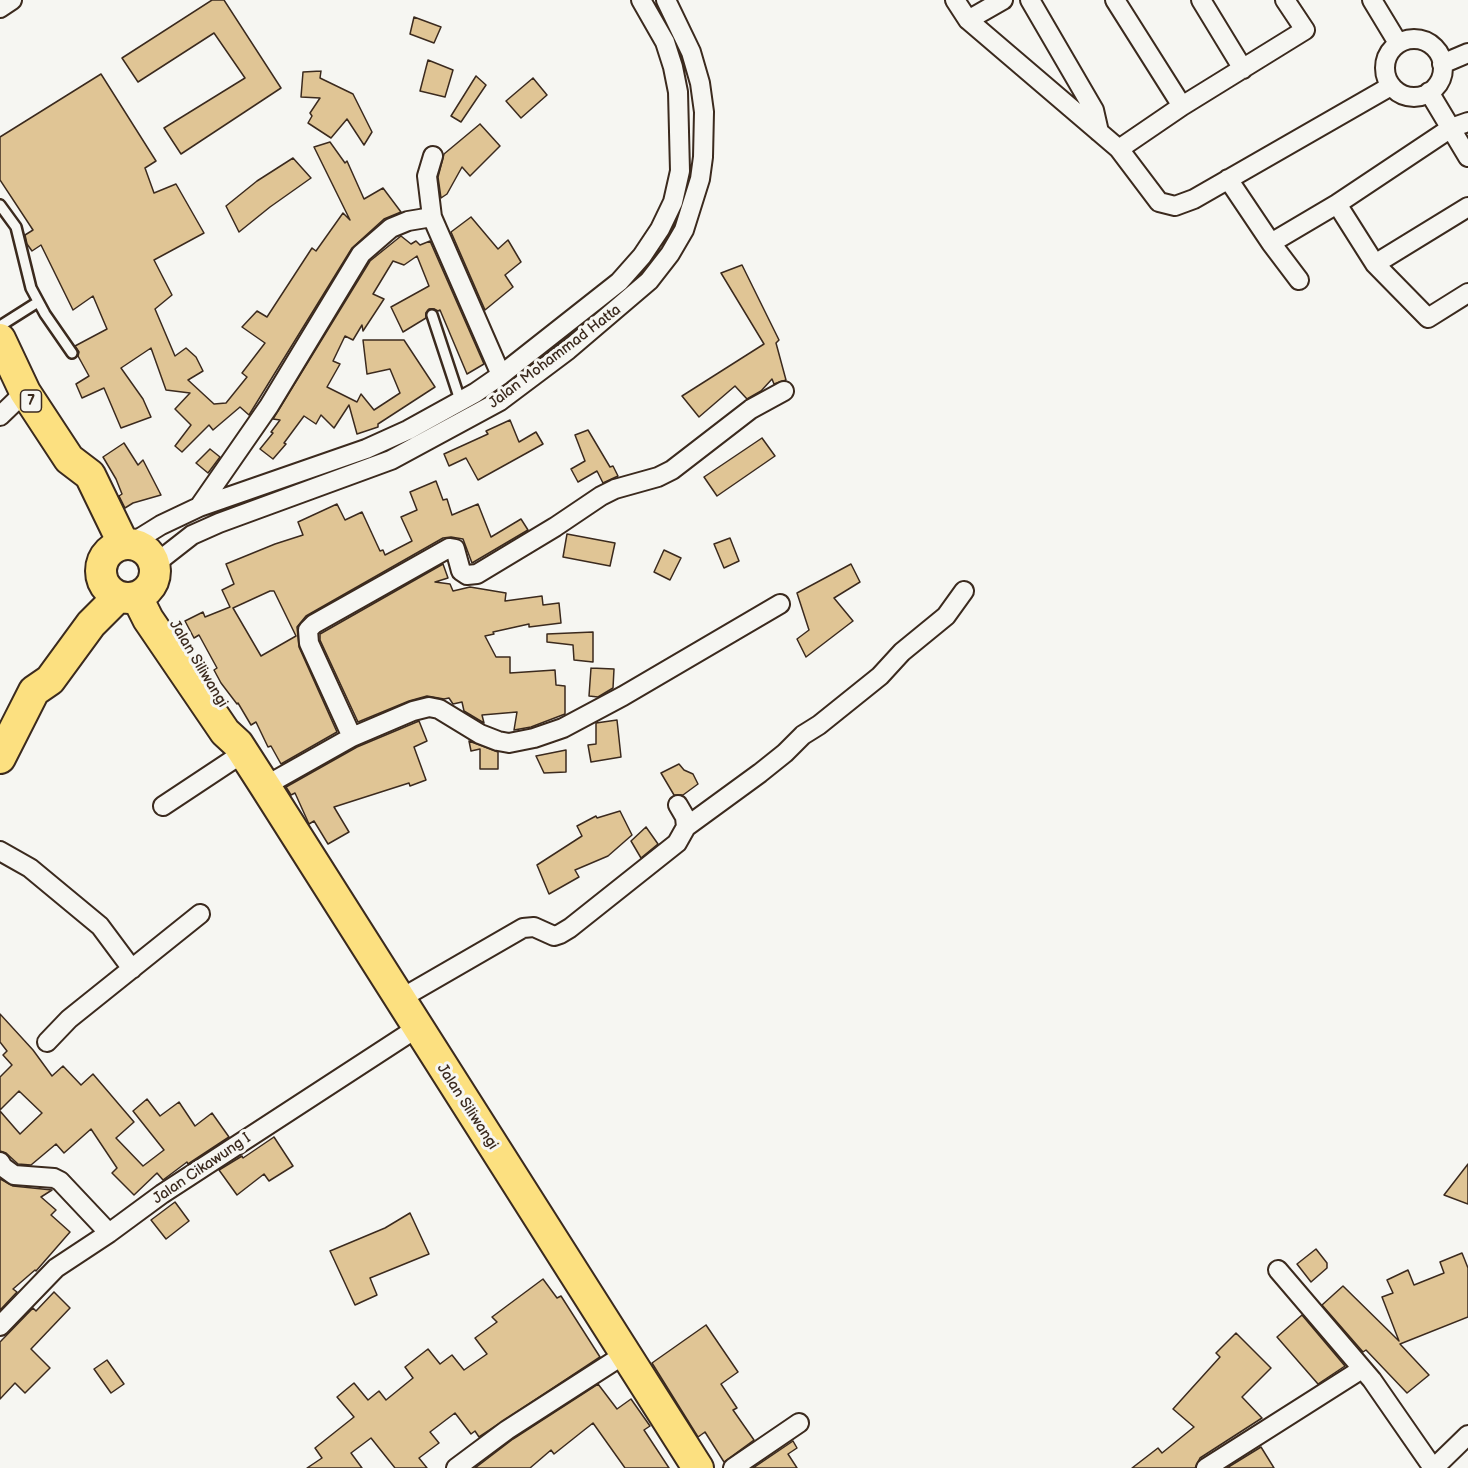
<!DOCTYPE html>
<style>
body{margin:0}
canvas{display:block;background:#f6f6f2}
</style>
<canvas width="1468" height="1468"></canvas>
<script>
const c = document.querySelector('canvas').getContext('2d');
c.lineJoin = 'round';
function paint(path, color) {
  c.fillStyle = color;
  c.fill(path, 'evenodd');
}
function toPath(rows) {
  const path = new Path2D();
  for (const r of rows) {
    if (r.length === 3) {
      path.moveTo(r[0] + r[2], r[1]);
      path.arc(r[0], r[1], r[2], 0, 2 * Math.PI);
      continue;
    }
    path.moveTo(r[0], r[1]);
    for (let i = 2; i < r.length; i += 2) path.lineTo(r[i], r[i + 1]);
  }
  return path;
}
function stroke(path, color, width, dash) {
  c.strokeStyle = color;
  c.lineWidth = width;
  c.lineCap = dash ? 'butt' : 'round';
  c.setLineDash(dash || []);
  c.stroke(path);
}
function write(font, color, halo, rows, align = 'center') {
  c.font = font + ' "Balsamiq Sans",sans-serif';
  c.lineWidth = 6;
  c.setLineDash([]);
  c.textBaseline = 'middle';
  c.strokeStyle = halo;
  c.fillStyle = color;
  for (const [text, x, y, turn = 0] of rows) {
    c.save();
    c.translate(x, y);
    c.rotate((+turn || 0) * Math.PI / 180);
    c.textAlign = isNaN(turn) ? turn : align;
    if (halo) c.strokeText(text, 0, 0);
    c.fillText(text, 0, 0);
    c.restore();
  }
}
const building = toPath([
 [212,0,224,0,281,88,181,154,164,128,245,78,214,33,138,82,122,58,212,0],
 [414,17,441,27,434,43,410,34,414,17],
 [428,60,453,70,445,97,420,91,428,60],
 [321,71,320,78,353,94,372,132,364,145,347,119,331,138,308,123,312,116,310,113,320,98,301,97,303,72,321,71],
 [101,74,156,161,145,168,154,193,176,184,204,233,154,260,172,295,155,309,175,356,186,348,196,357,203,371,188,380,214,404,226,403,247,377,242,373,265,343,242,327,257,311,267,317,312,248,316,251,343,213,350,220,314,147,330,142,345,163,347,161,364,199,383,188,401,212,384,219,352,248,249,415,240,407,213,430,209,425,182,452,175,446,191,425,175,409,190,393,166,390,151,348,121,368,143,399,151,417,121,428,104,388,82,398,76,384,89,376,78,356,79,352,75,346,107,329,93,296,73,310,41,245,32,251,27,244,25,235,33,230,0,180,0,137,101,74],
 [476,76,486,85,461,122,451,116,476,76],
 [533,78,547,95,521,118,506,101,533,78],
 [480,124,500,146,470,176,462,167,447,194,441,198,438,177,444,154,480,124],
 [293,158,311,178,270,207,239,232,226,206,257,181,293,158],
 [471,217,498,249,508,240,521,262,505,275,513,287,485,310,451,232,471,217],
 [401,236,411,244,416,241,420,245,430,241,484,364,467,374,440,310,438,311,434,309,429,309,426,313,426,318,403,332,391,307,429,286,417,256,404,265,393,261,373,294,384,299,363,331,362,325,353,340,345,336,333,361,340,364,327,387,357,402,361,394,374,410,400,393,390,369,367,374,363,340,404,340,435,387,378,424,378,427,357,434,349,405,334,428,321,415,316,424,304,416,284,443,286,444,273,459,260,449,273,433,271,432,280,420,273,419,370,261,401,236],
 [742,265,779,340,776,343,786,380,774,384,772,379,761,391,747,399,735,386,699,417,682,396,764,344,721,273,742,265],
 [510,420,519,442,536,432,543,444,478,480,466,458,449,466,444,454,488,434,486,431,510,420],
 [588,430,610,467,613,466,618,476,603,483,597,471,578,482,571,469,585,461,575,435,588,430],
 [762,438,775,456,717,496,704,477,762,438],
 [124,443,138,465,143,460,161,495,133,503,125,508,119,496,122,494,116,479,103,457,124,443],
 [210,449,220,457,208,473,196,463,210,449],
 [436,481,443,500,447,499,452,515,478,504,491,537,521,519,528,530,472,563,463,539,451,537,443,538,306,616,297,627,299,647,337,732,281,764,271,746,268,747,256,722,251,725,238,703,237,704,221,683,214,670,217,668,199,635,194,638,185,621,203,612,205,617,230,607,222,590,234,584,226,564,275,544,303,535,298,522,337,504,345,520,362,512,380,551,383,550,385,555,412,541,401,517,417,510,410,492,436,481],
 [270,591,274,591,296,636,261,656,233,608,270,591],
 [567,534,615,543,610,566,563,557,567,534],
 [730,538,739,561,724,568,714,544,730,538],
 [664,550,681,558,670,580,654,572,664,550],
 [443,564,448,578,435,582,450,584,453,591,470,587,506,593,505,601,542,596,543,605,559,603,561,623,529,627,529,624,493,632,494,634,485,636,496,657,510,657,510,673,555,670,556,685,565,686,565,714,531,727,514,730,517,712,482,715,484,723,464,711,462,702,453,704,449,698,444,699,427,696,409,701,358,722,320,640,320,634,443,564],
 [851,564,860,582,834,598,853,621,806,657,797,639,809,630,797,593,851,564],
 [593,632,593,662,574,660,573,645,547,642,547,634,593,632],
 [591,668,614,669,613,688,598,697,589,696,591,668],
 [617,720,621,757,591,762,588,745,596,744,596,723,617,720],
 [419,721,427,741,414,747,426,780,410,786,409,783,334,807,349,832,328,844,314,821,309,824,295,793,291,795,286,787,357,747,419,721],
 [469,741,498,752,498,769,480,769,480,749,471,751,469,741],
 [566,750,566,772,544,773,536,756,566,750],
 [679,764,684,770,693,774,698,784,683,795,674,795,661,773,679,764],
 [620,811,632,835,608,856,575,870,579,877,549,894,537,865,582,836,577,826,596,816,597,818,620,811],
 [646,827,658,844,641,858,631,841,646,827],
 [0,1014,33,1050,52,1076,63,1066,81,1085,93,1074,134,1122,116,1138,143,1166,164,1150,133,1111,147,1099,160,1116,179,1102,195,1126,212,1113,229,1137,188,1164,187,1162,163,1180,157,1173,134,1195,112,1173,117,1168,91,1129,64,1153,56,1144,31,1165,18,1164,6,1153,0,1151,0,1111,20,1134,42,1113,19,1091,0,1110,0,1077,12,1065,3,1055,7,1051,0,1042,0,1014],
 [274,1137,293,1166,269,1181,264,1174,237,1195,219,1170,242,1156,243,1158,274,1137],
 [1468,1164,1468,1204,1444,1195,1468,1164],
 [0,1179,13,1186,52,1190,41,1197,56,1210,51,1215,70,1232,36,1271,35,1270,13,1289,17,1292,0,1310,0,1179],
 [175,1202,189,1221,166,1239,151,1220,175,1202],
 [410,1213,429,1254,370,1278,377,1295,355,1305,330,1251,385,1228,410,1213],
 [1316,1249,1327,1263,1327,1268,1311,1282,1297,1264,1316,1249],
 [1462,1253,1468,1268,1468,1317,1400,1344,1429,1375,1407,1393,1366,1350,1363,1352,1322,1305,1343,1286,1399,1341,1382,1297,1393,1293,1387,1280,1408,1270,1414,1285,1444,1273,1440,1262,1462,1253],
 [543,1279,557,1298,561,1296,600,1357,479,1437,475,1431,471,1434,455,1413,430,1432,439,1443,419,1458,427,1468,395,1468,371,1438,351,1453,362,1468,307,1468,322,1458,315,1448,354,1417,337,1397,354,1383,368,1400,379,1391,386,1400,413,1378,405,1367,428,1349,440,1364,452,1355,464,1370,487,1354,475,1338,497,1322,492,1317,543,1279],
 [54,1292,70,1308,31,1349,50,1368,25,1393,15,1383,0,1399,0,1342,33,1308,36,1311,54,1292],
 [1302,1315,1345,1366,1318,1384,1277,1337,1302,1315],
 [706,1325,738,1372,721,1384,737,1408,733,1410,754,1440,724,1462,705,1432,698,1437,652,1363,706,1325],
 [1236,1333,1271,1368,1242,1397,1262,1418,1200,1458,1195,1468,1132,1468,1158,1448,1162,1453,1194,1427,1173,1409,1220,1357,1216,1353,1236,1333],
 [107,1360,124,1384,111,1393,94,1369,107,1360],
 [598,1384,617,1409,631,1399,650,1426,644,1430,669,1468,625,1468,593,1423,554,1454,551,1450,530,1468,475,1468,513,1439,598,1384],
 [793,1441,797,1448,788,1454,797,1468,753,1468,793,1441],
 [1261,1447,1274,1468,1227,1468,1261,1447]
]);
paint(building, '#e0c595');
stroke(building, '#3b2a1e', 1.5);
const lane = toPath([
 [0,205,16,227,31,288,45,314,72,353],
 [432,315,460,400],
 [0,326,38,302]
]);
const street = toPath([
 [955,0,968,20,1119,149,1182,106,1305,30,1285,0],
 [1030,0,1094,110,1099,132],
 [1115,0,1182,106],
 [1201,0,1243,69],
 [1372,0,1398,43],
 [0,8,12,0],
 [968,20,1003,0],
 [1414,68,29],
 [1442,64,1468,53],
 [1429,92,1468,157],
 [1119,149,1159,202,1175,206,1194,199,1391,86],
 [433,156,427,176,432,217,501,375],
 [1228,179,1271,243,1337,204,1451,128,1468,122],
 [1337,204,1375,264,1428,318,1468,293],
 [1271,243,1299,280],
 [1375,264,1468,207],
 [0,416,25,392],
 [199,507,269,406,361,254,391,228,408,221,432,217],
 [132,543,161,525,199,507,366,449,408,430,475,393,501,375,619,282,642,256,660,229,673,202,680,171,678,92,673,67,665,42,641,0],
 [156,571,160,560,192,535,219,523,391,460,500,401,568,350,649,281,670,254,684,230,700,179,703,157,704,112,700,83,691,52,666,0],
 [352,737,309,643,308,630,314,624,449,548,455,549,461,571,467,575,477,574,555,527,601,496,615,489,658,477,672,470,751,409,784,391],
 [265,786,352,737,413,711,429,707,439,709,480,734,498,741,509,743,534,738,563,728,623,696,780,604],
 [163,806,243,753],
 [686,827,760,773,785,753,803,735,819,725,880,676,902,652,946,616,964,591],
 [0,851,30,868,100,926,132,969],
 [400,999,523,928,534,927,554,936,560,934,570,928,677,843,686,827,685,817,678,805],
 [47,1042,69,1019,200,914],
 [0,1162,3,1167,14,1175,54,1178,60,1181,109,1233],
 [1278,1270,1372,1380,1433,1468],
 [0,1326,56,1268,109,1233,162,1194,417,1028],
 [456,1468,507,1430,625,1354],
 [733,1468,799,1423],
 [1206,1468,1362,1369],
 [1434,1468,1468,1435]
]);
const primary = toPath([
 [0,339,25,392,69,459,90,475,123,543],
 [128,571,27],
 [137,597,148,619,225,732,238,744,265,786,698,1468],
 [0,758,34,691,50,680,91,624,118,597]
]);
stroke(lane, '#3b2a1e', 14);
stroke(street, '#3b2a1e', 22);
stroke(primary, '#3b2a1e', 34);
stroke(lane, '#f6f6f2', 9);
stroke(street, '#f6f6f2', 18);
stroke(primary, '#fce080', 30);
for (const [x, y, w] of [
 [31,401,21]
]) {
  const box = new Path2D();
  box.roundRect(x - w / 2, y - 11, w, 22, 4.5);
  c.fillStyle = '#f6f6f2';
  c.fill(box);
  stroke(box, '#3b2a1e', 1.5);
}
write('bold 14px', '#3b2a1e', null, [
 ["7",31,401]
]);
write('15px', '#3b2a1e', '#f6f6f2', [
 ["Jalan Mohammad Hatta",555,357,-37],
 ["Jalan Siliwangi",198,664,59],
 ["Jalan Siliwangi",467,1107,57],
 ["Jalan Cikawung I",202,1169,-34]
]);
</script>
